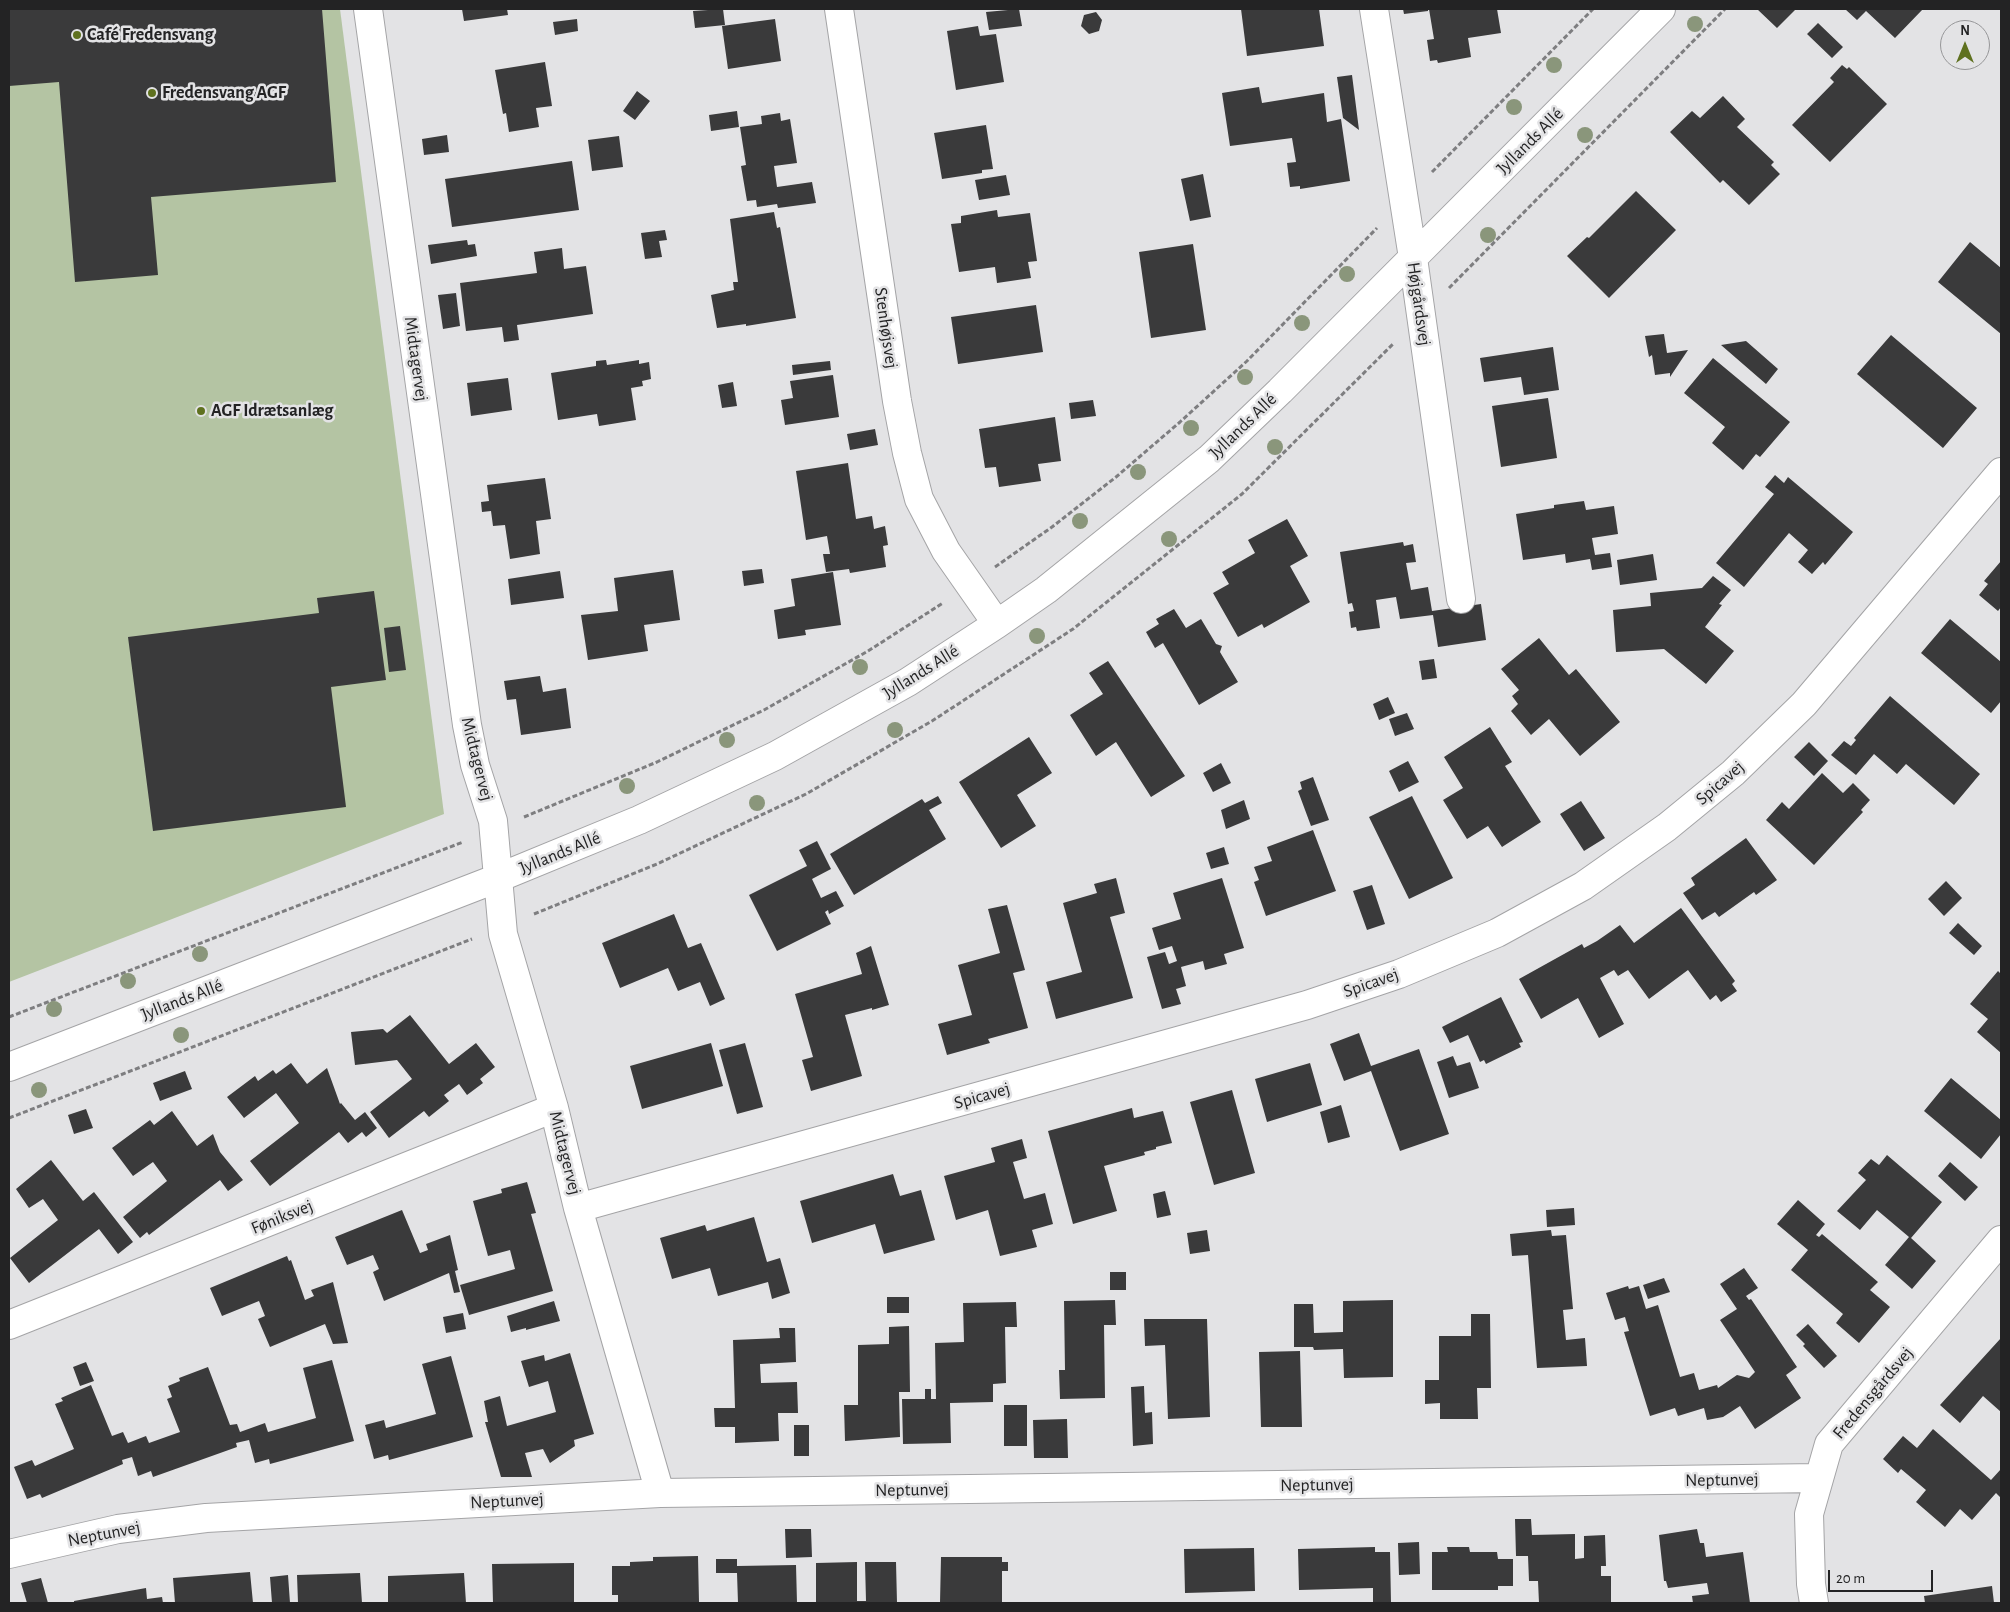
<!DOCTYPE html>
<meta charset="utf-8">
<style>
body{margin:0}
#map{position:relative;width:2010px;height:1612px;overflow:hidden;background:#e3e3e5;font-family:"Alegreya Sans",sans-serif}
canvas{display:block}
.frame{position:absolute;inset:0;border:10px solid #232324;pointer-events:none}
.north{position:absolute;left:1940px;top:20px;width:50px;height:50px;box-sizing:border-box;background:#e3e3e5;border:1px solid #969698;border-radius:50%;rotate:0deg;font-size:14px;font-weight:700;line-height:20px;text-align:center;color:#232324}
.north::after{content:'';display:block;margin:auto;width:18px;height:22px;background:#5f711f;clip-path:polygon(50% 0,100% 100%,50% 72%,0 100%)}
.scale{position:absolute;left:1828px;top:1570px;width:105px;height:22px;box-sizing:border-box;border:2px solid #232324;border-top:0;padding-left:6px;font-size:15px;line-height:18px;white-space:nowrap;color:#232324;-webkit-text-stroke:4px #e3e3e5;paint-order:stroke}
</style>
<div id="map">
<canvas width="2010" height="1612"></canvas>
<div class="frame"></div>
<div class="north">N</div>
<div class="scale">20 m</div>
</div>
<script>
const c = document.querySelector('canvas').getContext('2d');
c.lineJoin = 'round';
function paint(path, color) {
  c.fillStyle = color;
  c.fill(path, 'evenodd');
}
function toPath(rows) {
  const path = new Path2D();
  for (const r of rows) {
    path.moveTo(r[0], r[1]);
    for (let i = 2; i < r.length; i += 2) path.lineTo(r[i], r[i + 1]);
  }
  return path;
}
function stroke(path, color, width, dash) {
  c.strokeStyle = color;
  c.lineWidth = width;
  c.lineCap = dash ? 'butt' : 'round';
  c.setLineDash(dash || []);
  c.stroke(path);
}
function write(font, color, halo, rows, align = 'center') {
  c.font = font + ' "Alegreya Sans",sans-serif';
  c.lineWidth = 5;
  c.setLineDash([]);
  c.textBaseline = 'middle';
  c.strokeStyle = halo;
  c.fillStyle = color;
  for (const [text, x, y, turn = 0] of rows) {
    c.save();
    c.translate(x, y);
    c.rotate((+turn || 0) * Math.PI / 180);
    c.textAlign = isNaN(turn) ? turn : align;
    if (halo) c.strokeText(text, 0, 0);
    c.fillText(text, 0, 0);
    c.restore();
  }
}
paint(toPath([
 [9,9,340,9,444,814,9,982]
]), '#b4c4a3');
paint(toPath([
 [9,9,322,9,336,182,151,197,158,275,75,282,59,82,9,86],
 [462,9,507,9,508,15,464,21],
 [723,9,725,25,695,28,693,11],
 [1019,9,1022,26,989,30,986,12],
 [1241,9,1319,9,1324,46,1247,56],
 [1403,9,1428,9,1428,11,1404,14],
 [1429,9,1497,9,1501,33,1468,38,1471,57,1438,63,1437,60,1430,61,1427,40,1434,39],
 [1757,9,1796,9,1777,28],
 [1845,9,1923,9,1895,38,1866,11,1857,20],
 [1096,12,1102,20,1099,31,1089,34,1081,26,1084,15],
 [577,19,578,31,555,35,553,22],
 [775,19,781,61,728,69,722,26],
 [1818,23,1843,47,1832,58,1807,34],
 [978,26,980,36,996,34,1004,82,956,90,947,31],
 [545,62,552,106,536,108,539,127,509,132,506,113,503,114,495,70],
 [1842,65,1847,69,1849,67,1887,104,1830,162,1792,125,1834,82,1830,78],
 [1352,75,1359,130,1343,118,1337,77],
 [1259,87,1262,103,1324,93,1327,122,1341,119,1350,181,1300,189,1300,186,1290,187,1287,163,1296,162,1292,138,1230,146,1222,93],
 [637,91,650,101,635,120,623,111],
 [1723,96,1745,119,1737,127,1774,162,1771,165,1780,174,1749,205,1723,180,1720,183,1670,132,1692,111,1700,118],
 [737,111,739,127,711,131,709,115],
 [780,113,781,121,790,119,797,163,774,166,777,187,812,182,816,203,778,208,777,204,757,207,756,200,747,201,741,166,746,165,740,127,762,124,761,116],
 [986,125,993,169,982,170,982,173,942,179,934,133],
 [447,135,449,152,424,155,422,139],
 [619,136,623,167,592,171,588,140],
 [572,161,579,210,452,227,445,179],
 [1203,174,1211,217,1190,221,1181,179],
 [1006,175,1010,195,979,200,975,180],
 [1636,191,1676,230,1609,298,1567,256,1587,237,1589,238],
 [997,210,998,217,1030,213,1037,261,1028,262,1031,278,997,283,995,267,959,272,951,224,961,223,961,216],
 [774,212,777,228,780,227,796,318,746,326,746,324,717,328,711,295,734,290,733,282,738,282,730,219],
 [665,230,667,240,659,241,662,257,645,259,641,233],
 [467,240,468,245,475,244,477,256,431,264,428,245],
 [1970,242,2001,268,2001,334,1938,282],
 [1193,244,1206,330,1151,338,1139,252],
 [562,248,564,269,586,266,593,314,517,325,519,340,504,342,502,327,466,331,460,283,537,273,534,252],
 [456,293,460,326,443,329,438,295],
 [1036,305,1043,352,958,364,951,317],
 [1664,334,1667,353,1688,350,1670,377,1670,373,1655,375,1652,355,1649,357,1645,336],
 [1891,335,1977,408,1943,448,1857,374],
 [1746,341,1778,369,1766,384,1721,345],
 [1553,347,1559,390,1524,395,1521,377,1484,382,1480,358],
 [1713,358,1790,422,1760,457,1756,454,1743,470,1712,443,1725,427,1684,393],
 [606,360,607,365,639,360,639,364,649,362,651,379,642,381,643,386,631,388,636,420,599,426,597,414,558,420,551,373,596,366,596,361],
 [830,361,831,370,793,375,792,365],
 [833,375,839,417,785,425,781,400,793,398,790,381],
 [508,378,512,410,471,416,467,383],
 [733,382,737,406,722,408,718,385],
 [1548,398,1557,458,1501,467,1492,406],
 [1093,400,1096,416,1071,419,1069,403],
 [1055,417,1061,461,1038,464,1041,481,999,487,996,467,985,468,979,429],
 [875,429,878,445,850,450,847,434],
 [848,463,856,519,872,516,874,529,885,526,888,545,883,546,886,567,850,573,849,569,826,572,823,554,830,554,827,536,806,540,796,471],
 [1775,475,1784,483,1788,477,1853,532,1825,565,1823,562,1812,574,1798,562,1808,550,1789,533,1744,587,1716,563,1774,494,1765,487],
 [545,478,551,519,536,521,540,554,510,559,505,525,493,526,491,511,482,512,481,502,489,501,487,485],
 [1584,501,1586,510,1614,506,1618,534,1592,538,1595,555,1610,553,1612,567,1592,570,1590,559,1566,563,1565,554,1523,560,1516,514,1554,508,1554,505],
 [1287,519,1308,556,1290,566,1310,602,1264,628,1262,624,1238,637,1213,593,1229,584,1222,572,1255,553,1248,540],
 [1403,542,1404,546,1413,544,1416,562,1406,563,1411,590,1428,587,1432,611,1481,604,1486,640,1438,647,1433,615,1400,619,1396,597,1376,600,1380,628,1357,631,1356,627,1351,628,1349,612,1354,611,1352,603,1348,604,1340,552],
 [1653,554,1657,580,1620,585,1617,560],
 [2001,561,2001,607,1998,611,1979,595,1988,584,1984,581],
 [762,569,764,583,744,586,742,571],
 [673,570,680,620,644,625,648,651,588,660,581,615,618,611,614,578],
 [560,571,564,598,511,605,508,579],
 [833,572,841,625,805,630,806,635,778,639,774,610,795,606,791,579],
 [1713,576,1731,590,1719,604,1722,605,1705,627,1734,651,1706,684,1664,649,1616,652,1613,610,1651,606,1650,593,1702,588],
 [374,591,386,680,331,687,346,807,153,831,128,637,319,613,317,598],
 [1174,609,1186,628,1201,619,1216,644,1222,646,1220,652,1238,682,1199,705,1163,643,1155,648,1146,632,1159,624,1156,619],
 [1950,619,2001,662,2001,701,1991,713,1921,653],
 [400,626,406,670,389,672,384,628],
 [1539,638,1569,675,1576,669,1620,722,1580,756,1549,719,1531,735,1511,711,1518,704,1512,696,1519,690,1501,669],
 [1434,659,1437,678,1422,680,1419,661],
 [1108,661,1185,776,1151,797,1116,742,1096,756,1070,715,1103,694,1089,673],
 [540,676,543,692,566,688,571,728,521,735,516,699,507,700,504,681],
 [1890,696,1980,774,1954,805,1906,764,1897,774,1874,754,1856,775,1831,755,1844,741,1851,746,1856,740,1854,738],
 [1388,697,1395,713,1379,720,1373,704],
 [1407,713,1414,729,1395,736,1389,719],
 [1490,727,1512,762,1505,766,1541,822,1502,847,1488,826,1467,839,1443,800,1463,788,1444,757],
 [1029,737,1052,773,1017,795,1036,826,1001,848,959,782],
 [1809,742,1828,761,1814,776,1794,757],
 [1408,761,1419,782,1399,792,1389,771],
 [1221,763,1231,783,1213,792,1203,773],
 [1822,773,1843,793,1853,783,1870,800,1861,810,1863,812,1814,865,1766,820,1782,802,1789,809],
 [1313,777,1329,820,1311,826,1298,791,1302,789,1300,782],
 [938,796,942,803,929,810,946,839,854,895,830,854,922,799,925,803],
 [1412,796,1453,878,1409,899,1369,817],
 [1244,800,1250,819,1226,829,1221,810],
 [1581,801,1605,838,1584,851,1560,814],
 [1313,830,1336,891,1266,916,1254,882,1259,880,1254,867,1272,861,1267,847],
 [1746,838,1777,880,1756,895,1754,892,1719,917,1715,912,1702,920,1683,893,1695,885,1691,878],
 [817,841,831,869,812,879,821,898,836,891,844,906,829,914,828,910,825,912,831,924,777,951,749,895,807,866,799,850],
 [1224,847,1229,864,1211,869,1206,853],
 [1116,878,1125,913,1110,917,1133,998,1056,1019,1046,982,1082,972,1063,903,1097,893,1094,884],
 [1222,878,1244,948,1224,954,1227,964,1205,970,1203,961,1181,967,1186,986,1176,989,1181,1004,1162,1009,1147,957,1165,952,1169,964,1177,961,1172,946,1159,950,1152,928,1181,919,1173,893],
 [1946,881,1962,898,1944,916,1928,899],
 [1372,885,1385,924,1367,930,1353,891],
 [1007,905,1025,970,1013,973,1028,1028,988,1039,990,1043,947,1055,938,1024,972,1015,958,965,1000,953,988,909],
 [1681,908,1735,981,1732,984,1737,991,1721,1002,1716,995,1710,1000,1688,970,1649,999,1628,970,1618,976,1614,970,1600,978,1624,1024,1599,1038,1578,998,1541,1019,1519,979,1582,944,1584,948,1597,941,1620,925,1634,943],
 [674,914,688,948,701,943,725,999,710,1006,700,982,678,991,668,968,620,988,602,943],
 [1958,923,1982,946,1974,955,1949,933],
 [871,946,889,1005,872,1010,872,1008,845,1015,862,1076,811,1091,802,1060,813,1057,795,994,862,974,856,953],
 [1998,971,2001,974,2001,1053,1977,1032,1988,1019,1970,1004],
 [1501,997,1523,1042,1519,1043,1521,1047,1486,1064,1484,1060,1480,1062,1468,1035,1450,1043,1442,1027],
 [410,1015,449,1064,476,1043,495,1067,480,1079,483,1083,467,1095,459,1084,444,1095,449,1101,429,1117,424,1111,389,1138,370,1112,412,1079,397,1060,355,1065,351,1032,383,1029,387,1033],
 [1359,1033,1371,1066,1419,1049,1449,1134,1400,1151,1371,1071,1344,1081,1330,1044],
 [711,1043,723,1086,642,1109,630,1066],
 [745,1043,763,1107,737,1114,719,1050],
 [1453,1056,1457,1066,1470,1062,1479,1088,1449,1098,1437,1062],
 [291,1063,307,1084,327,1068,340,1104,341,1103,355,1120,365,1112,377,1128,366,1137,362,1132,348,1143,339,1132,270,1186,250,1161,299,1123,276,1093,244,1118,227,1097,255,1076,258,1081,273,1070,276,1074],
 [1310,1063,1322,1105,1267,1122,1255,1079],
 [185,1071,192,1089,160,1101,153,1083],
 [1951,1078,2001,1120,2001,1134,1981,1159,1924,1111],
 [1232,1090,1255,1173,1214,1185,1190,1102],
 [1341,1105,1350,1137,1328,1143,1320,1112],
 [1132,1108,1134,1118,1163,1111,1172,1143,1156,1147,1156,1149,1144,1152,1145,1155,1104,1166,1117,1211,1073,1224,1048,1131],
 [86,1109,93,1128,74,1134,68,1115],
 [172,1111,197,1146,213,1134,220,1152,243,1180,228,1191,220,1180,149,1235,147,1232,140,1238,123,1217,167,1181,153,1162,133,1176,112,1148,150,1120,154,1125],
 [1022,1139,1027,1158,1013,1162,1024,1199,1045,1193,1053,1224,1032,1230,1037,1247,1000,1256,988,1210,956,1220,944,1176,995,1162,991,1148],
 [1887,1155,1942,1202,1911,1238,1936,1261,1912,1289,1885,1265,1909,1237,1877,1210,1860,1230,1837,1211,1866,1180,1858,1173,1871,1159,1879,1165],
 [51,1160,83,1201,94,1192,133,1242,118,1254,99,1229,29,1283,10,1258,58,1220,43,1199,29,1208,16,1189],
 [1950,1162,1978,1187,1965,1201,1938,1176],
 [893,1174,900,1196,921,1190,935,1240,884,1254,875,1224,812,1243,800,1201],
 [527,1182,536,1213,531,1214,553,1291,469,1315,460,1285,515,1269,510,1250,488,1256,473,1201,502,1193,501,1189],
 [1165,1191,1171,1215,1157,1218,1153,1194],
 [1798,1200,1825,1224,1816,1235,1819,1237,1822,1234,1878,1282,1870,1290,1890,1307,1859,1343,1836,1323,1843,1314,1791,1270,1808,1250,1777,1224],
 [1574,1208,1575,1225,1547,1227,1546,1210],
 [402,1210,420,1253,428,1250,426,1244,450,1235,458,1270,455,1271,460,1292,454,1293,449,1273,384,1301,373,1272,379,1269,373,1255,347,1265,335,1237],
 [754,1217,767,1262,780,1258,790,1293,772,1299,768,1282,718,1296,710,1268,672,1279,660,1238,705,1225,707,1231],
 [1207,1230,1210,1251,1190,1254,1187,1233],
 [1551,1230,1552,1236,1566,1235,1573,1309,1563,1310,1566,1340,1585,1338,1587,1366,1537,1368,1528,1255,1512,1256,1510,1234],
 [287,1256,289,1261,291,1260,305,1300,314,1296,311,1290,333,1282,348,1343,333,1344,325,1324,270,1347,258,1319,265,1316,259,1301,222,1316,210,1288],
 [1744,1268,1758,1288,1746,1296,1749,1300,1751,1299,1797,1367,1786,1375,1801,1398,1755,1429,1740,1406,1723,1417,1707,1420,1704,1408,1678,1416,1675,1408,1650,1416,1624,1332,1629,1331,1625,1317,1615,1320,1606,1293,1628,1286,1629,1289,1639,1286,1646,1309,1658,1305,1680,1377,1694,1373,1699,1390,1717,1385,1718,1388,1737,1375,1749,1378,1755,1372,1720,1320,1737,1309,1720,1284],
 [1110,1272,1126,1272,1126,1290,1110,1290],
 [1664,1278,1670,1292,1648,1299,1643,1285],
 [887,1297,909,1297,909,1313,887,1313],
 [1115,1300,1116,1325,1104,1325,1105,1398,1060,1399,1059,1370,1065,1370,1064,1301],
 [1393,1300,1393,1377,1344,1378,1343,1349,1314,1350,1313,1347,1294,1347,1294,1304,1313,1304,1314,1333,1343,1332,1343,1301],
 [554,1301,560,1321,526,1330,526,1328,511,1332,507,1316],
 [1016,1302,1017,1327,1005,1327,1006,1383,993,1384,993,1402,950,1403,951,1443,903,1444,902,1399,925,1399,925,1389,931,1389,931,1399,936,1399,935,1343,964,1342,963,1303],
 [463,1313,466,1329,446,1333,443,1317],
 [1471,1314,1490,1314,1491,1388,1477,1388,1478,1419,1440,1419,1440,1403,1425,1404,1425,1380,1439,1380,1439,1336,1471,1336],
 [1144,1319,1207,1319,1210,1417,1168,1419,1165,1345,1145,1346],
 [1808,1324,1837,1356,1824,1368,1803,1346,1805,1344,1796,1335],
 [909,1326,910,1392,899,1392,900,1437,845,1441,844,1405,858,1405,858,1345,889,1344,889,1327],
 [779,1328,795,1328,796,1362,760,1364,761,1383,797,1382,798,1413,778,1413,779,1441,735,1443,735,1427,715,1427,714,1408,735,1408,733,1340,780,1338],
 [2001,1338,2001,1412,1983,1396,1960,1423,1940,1405],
 [1300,1351,1302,1427,1261,1427,1259,1352],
 [570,1353,594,1434,574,1440,575,1446,550,1463,543,1449,525,1453,532,1477,501,1477,485,1422,488,1422,484,1401,500,1396,507,1426,556,1412,548,1381,529,1387,521,1361,544,1355,545,1361],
 [451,1356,473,1437,389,1460,388,1455,374,1459,365,1425,384,1420,386,1428,436,1414,422,1364],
 [332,1360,354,1441,270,1464,269,1459,255,1463,249,1440,236,1443,237,1447,153,1477,151,1471,138,1476,132,1457,122,1460,123,1464,42,1498,40,1494,27,1499,14,1467,32,1460,35,1466,74,1449,55,1404,63,1401,61,1398,91,1385,112,1436,123,1432,128,1443,146,1436,149,1443,180,1432,167,1399,172,1397,168,1386,180,1381,179,1378,208,1367,230,1425,237,1424,240,1432,265,1423,268,1432,316,1418,303,1368],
 [86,1362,94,1381,80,1386,73,1367],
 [1144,1386,1145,1413,1152,1412,1153,1444,1133,1446,1131,1387],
 [1004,1405,1027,1405,1027,1446,1004,1446],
 [1067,1419,1068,1458,1034,1458,1033,1420],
 [794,1425,809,1425,809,1456,794,1456],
 [1933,1429,1991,1480,2001,1469,2001,1498,1996,1493,1972,1520,1960,1509,1945,1527,1916,1502,1926,1490,1901,1469,1898,1473,1883,1459,1903,1436,1917,1448],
 [1515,1519,1531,1519,1532,1535,1575,1534,1575,1559,1584,1558,1584,1536,1605,1535,1606,1566,1601,1566,1601,1576,1611,1576,1611,1603,1539,1603,1538,1581,1529,1581,1528,1556,1516,1556],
 [785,1529,811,1529,812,1557,786,1558],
 [1697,1529,1700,1543,1704,1543,1706,1557,1743,1552,1750,1603,1693,1603,1692,1596,1709,1594,1707,1583,1668,1588,1666,1581,1664,1581,1659,1535],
 [1419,1542,1420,1574,1399,1575,1398,1543],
 [1375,1547,1375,1552,1390,1552,1391,1603,1373,1603,1373,1588,1299,1590,1298,1549],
 [1447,1547,1469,1547,1470,1552,1497,1552,1498,1559,1513,1559,1513,1586,1498,1586,1498,1590,1432,1590,1432,1552,1448,1552],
 [1254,1548,1255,1591,1185,1593,1184,1549],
 [698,1556,699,1602,618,1603,618,1595,612,1595,612,1566,630,1566,630,1562,653,1561,653,1557],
 [941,1557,1002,1557,1002,1562,1008,1562,1008,1571,1002,1571,1002,1603,940,1603],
 [716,1559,737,1559,737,1566,796,1565,797,1603,738,1603,737,1573,716,1573],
 [857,1562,857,1601,866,1601,865,1562,896,1562,897,1603,816,1603,816,1563],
 [574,1563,574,1603,493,1603,492,1564],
 [250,1572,253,1603,175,1603,173,1578],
 [360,1573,362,1603,298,1603,297,1575],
 [464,1573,466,1603,388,1603,388,1576],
 [288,1575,290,1603,272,1603,270,1577],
 [41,1578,48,1603,27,1603,21,1583],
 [1992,1586,1994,1603,1925,1603,1924,1596],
 [146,1588,147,1599,162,1597,163,1603,74,1603,74,1601]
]), '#3a3a3b');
const minor = toPath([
 [368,9,467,725,475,765,493,821,503,934,554,1108,578,1208,660,1493],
 [839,9,897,401,907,453,919,499,946,551,997,624],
 [1374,9,1413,258,1461,599],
 [9,1067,498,878,639,820,775,756,908,682,997,624,1046,590,1209,459,1280,391,1661,9],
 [578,1208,1307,1005,1399,974,1497,933,1583,886,1667,827,1733,773,1804,704,2001,472],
 [9,1325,554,1108],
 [9,1554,118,1529,206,1518,660,1493,1819,1478],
 [1814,1603,1811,1584,1809,1514,1829,1444,2001,1240]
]);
stroke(minor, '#a4a4a6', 30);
stroke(toPath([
 [1432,172,1593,9],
 [1449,288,1725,9],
 [995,567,1052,527,1116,477,1180,422,1247,361,1377,228],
 [524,817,657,762,764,710,868,651,943,603],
 [534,914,657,864,806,794,932,721,1073,629,1242,494,1393,344],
 [9,1017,463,842],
 [9,1118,472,939]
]), '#7e7e80', 3, [5, 2.5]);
stroke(minor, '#fff', 28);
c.fillStyle = '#8a967b';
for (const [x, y] of [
 [1695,24],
 [1554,65],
 [1514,107],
 [1585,135],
 [1488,235],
 [1347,274],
 [1302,323],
 [1245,377],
 [1191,428],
 [1275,447],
 [1138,472],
 [1080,521],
 [1169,539],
 [1037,636],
 [860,667],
 [895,730],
 [727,740],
 [627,786],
 [757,803],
 [200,954],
 [128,981],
 [54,1009],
 [181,1035],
 [39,1090]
]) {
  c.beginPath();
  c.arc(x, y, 8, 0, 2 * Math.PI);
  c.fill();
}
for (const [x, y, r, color] of [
 [77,35,5,"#5f711f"],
 [152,93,5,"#5f711f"],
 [201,411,5,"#5f711f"]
]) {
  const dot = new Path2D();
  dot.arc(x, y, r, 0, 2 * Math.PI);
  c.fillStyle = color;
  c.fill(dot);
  stroke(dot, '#e3e3e5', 2);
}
write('bold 18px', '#232324', '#e3e3e5', [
 ["Café Fredensvang",87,35],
 ["Fredensvang AGF",162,93],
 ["AGF Idrætsanlæg",211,411]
], 'left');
write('18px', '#232324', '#e3e3e5', [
 ["Jyllands Allé",1530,141,-45],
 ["Højgårdsvej",1419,304,82],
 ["Stenhøjsvej",886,328,82],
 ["Midtagervej",416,359,82],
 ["Jyllands Allé",1243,426,-44],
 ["Jyllands Allé",921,672,-32],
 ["Midtagervej",477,759,76],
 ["Spicavej",1720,783,-41],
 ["Jyllands Allé",560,853,-22],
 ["Spicavej",1371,983,-19],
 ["Jyllands Allé",182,1000,-21],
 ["Spicavej",982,1096,-16],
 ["Midtagervej",565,1153,76],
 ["Føniksvej",282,1217,-22],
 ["Fredensgårdsvej",1873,1393,-50],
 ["Neptunvej",1722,1480,-1],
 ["Neptunvej",1317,1485,-1],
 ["Neptunvej",912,1490,-1],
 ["Neptunvej",507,1501,-3],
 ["Neptunvej",104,1534,-11]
]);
</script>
